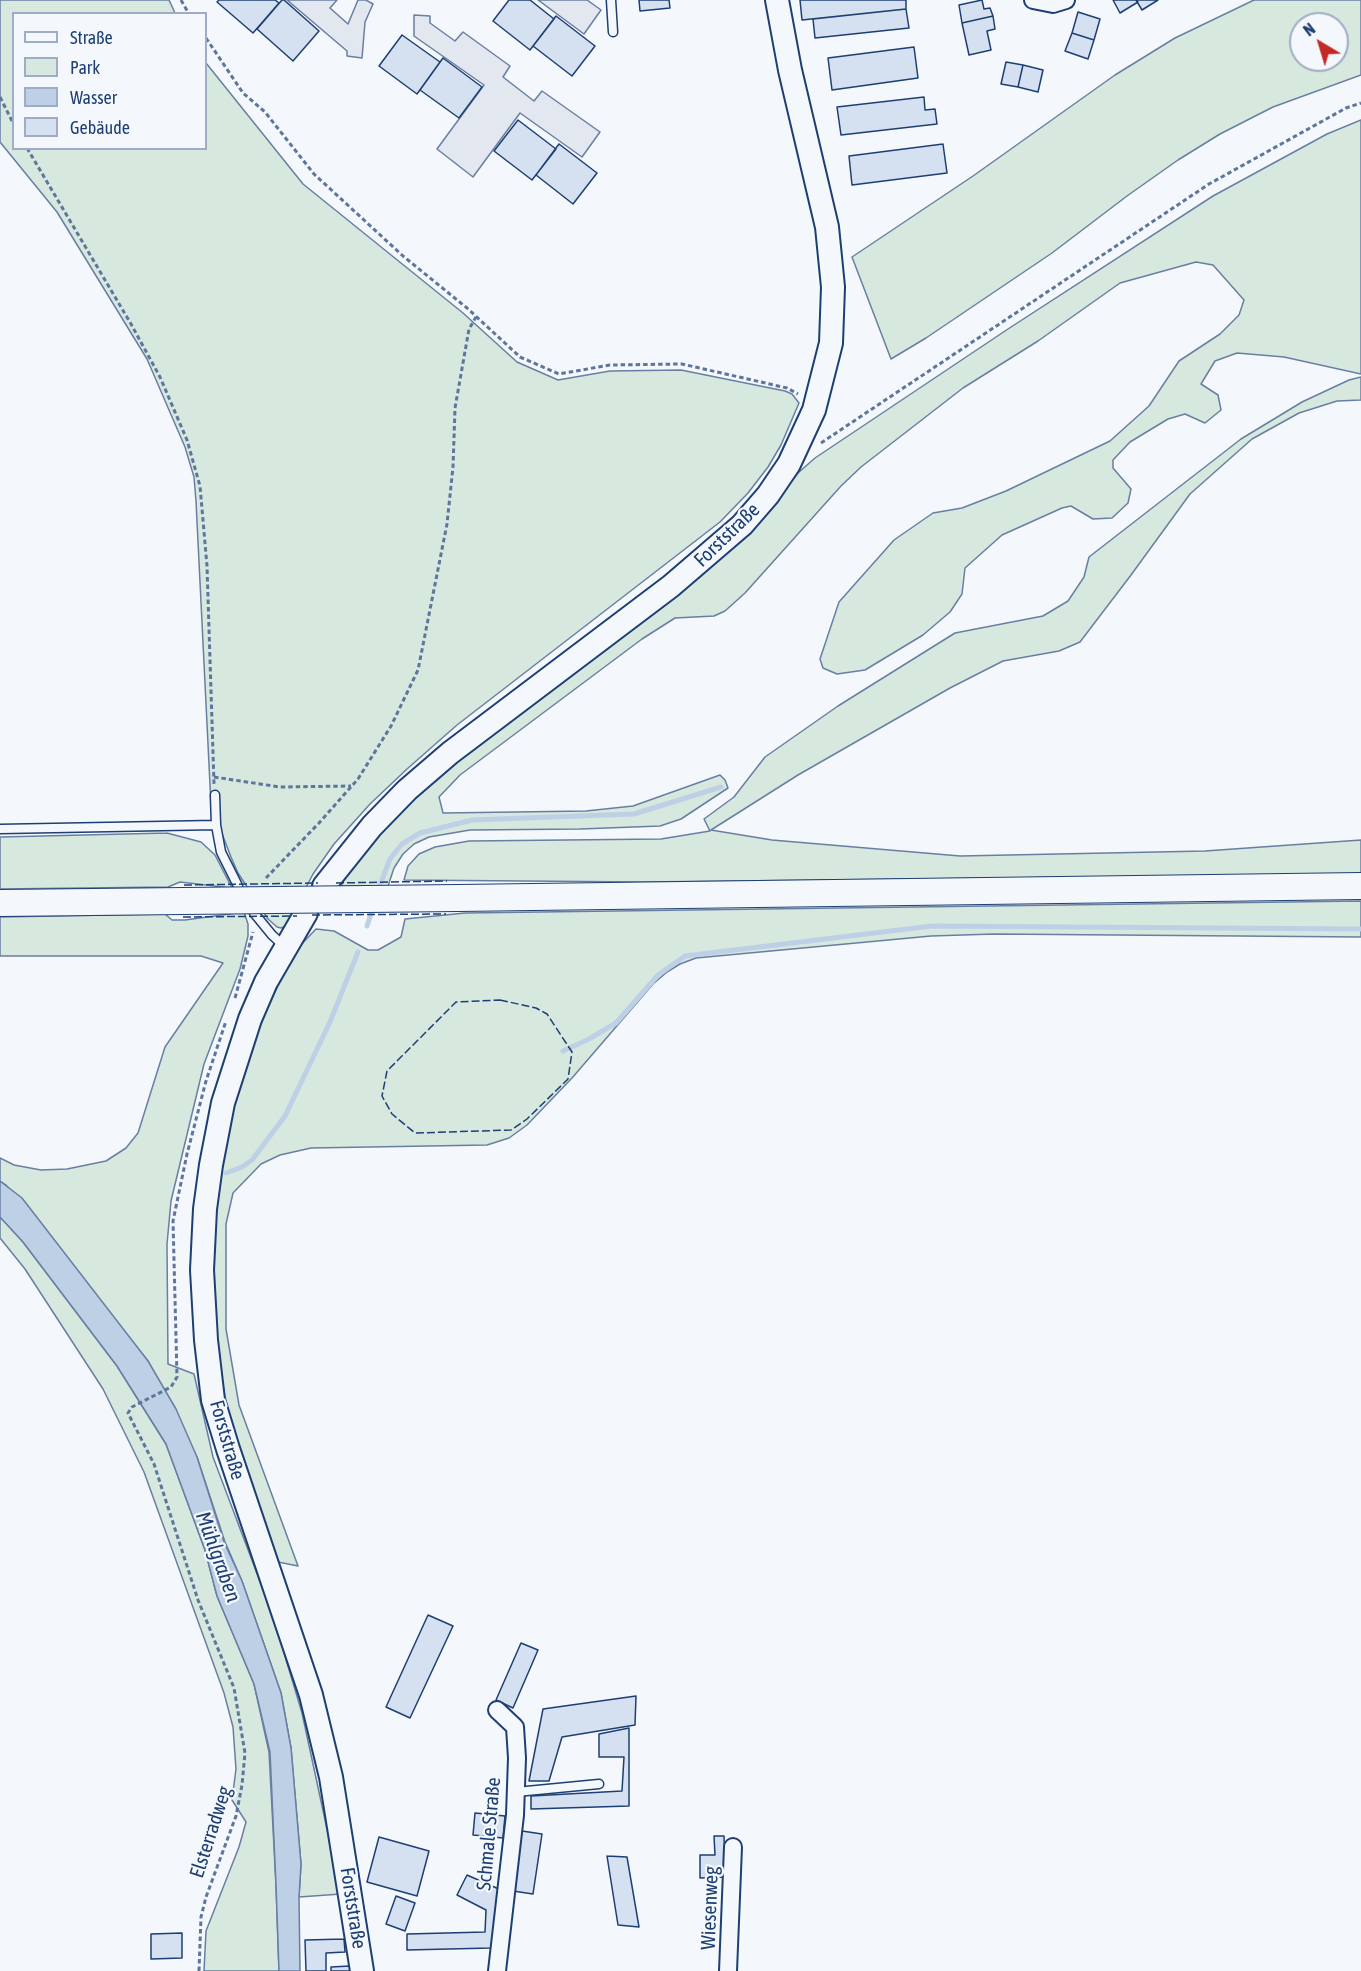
<!DOCTYPE html>
<meta charset="utf-8">
<style>
body{margin:0}
#map{position:relative;width:1361px;height:1971px;overflow:hidden;background:#f4f7fb;font-family:"Asap Condensed",sans-serif}
canvas{display:block}
.legend{position:absolute;left:12px;top:12px;width:195px;height:138px;box-sizing:border-box;background:#f4f7fb;border:2px solid #9eadc5;margin:0;padding:8px 10px;list-style:none;font-size:18px;color:#1d3f73}
.legend li{display:flex;align-items:center;gap:12px;height:30px}
.legend b{width:30px;border:2px solid #9eadc5}
.north{position:absolute;left:1289px;top:12px;width:60px;height:60px;box-sizing:border-box;background:#f4f7fb;border:2px solid #9eadc5;border-radius:50%;rotate:322deg;font-size:16px;font-weight:700;line-height:24px;text-align:center;color:#1d3f73}
.north::after{content:'';display:block;margin:auto;width:21px;height:27px;background:#c62828;clip-path:polygon(50% 0,100% 100%,50% 72%,0 100%)}
</style>
<div id="map">
<canvas width="1361" height="1971"></canvas>
<ul class="legend">
<li><b style="height:8px;background:#f4f7fb"></b>Straße</li>
<li><b style="height:16px;background:#d7e8df"></b>Park</li>
<li><b style="height:16px;background:#bed0e5"></b>Wasser</li>
<li><b style="height:16px;background:#d5e0f0"></b>Gebäude</li>
</ul>
<div class="north">N</div>
</div>
<script>
const c = document.querySelector('canvas').getContext('2d');
c.lineJoin = 'round';
function paint(path, color) {
  c.fillStyle = color;
  c.fill(path, 'evenodd');
}
function toPath(rows) {
  const path = new Path2D();
  for (const r of rows) {
    path.moveTo(r[0], r[1]);
    for (let i = 2; i < r.length; i += 2) path.lineTo(r[i], r[i + 1]);
  }
  return path;
}
function stroke(path, color, width, dash) {
  c.strokeStyle = color;
  c.lineWidth = width;
  c.lineCap = dash ? 'butt' : 'round';
  c.setLineDash(dash || []);
  c.stroke(path);
}
function write(font, color, halo, rows, align = 'center') {
  c.font = font + ' "Asap Condensed",sans-serif';
  c.lineWidth = 4.5;
  c.setLineDash([]);
  c.textBaseline = 'middle';
  c.strokeStyle = halo;
  c.fillStyle = color;
  for (const [text, x, y, turn = 0] of rows) {
    c.save();
    c.translate(x, y);
    c.rotate((+turn || 0) * Math.PI / 180);
    c.textAlign = isNaN(turn) ? turn : align;
    if (halo) c.strokeText(text, 0, 0);
    c.fillText(text, 0, 0);
    c.restore();
  }
}
const green = toPath([
 [0,0,169,0,175,13,14,14,14,148,206,148,206,63,303,184,463,313,517,362,558,380,610,371,681,370,785,391,792,394,799,403,781,445,768,467,748,493,720,522,457,725,407,769,370,804,334,844,313,874,286,926,281,928,277,927,268,919,238,873,231,857,211,805,196,501,194,477,185,447,147,359,57,212,0,142,0,0],
 [1254,0,1361,0,1361,75,1273,107,1220,134,1178,160,1127,196,1052,253,926,338,891,359,852,257,973,176,1115,75,1175,38,1254,0],
 [1301,24,1337,24,1337,60,1301,60,1301,24],
 [1361,120,1361,374,1284,357,1237,353,1215,361,1201,384,1218,395,1221,410,1205,423,1185,414,1168,419,1130,442,1113,460,1113,468,1131,489,1128,503,1112,518,1093,519,1071,506,1062,508,1002,535,965,568,962,594,950,612,923,635,865,670,837,674,823,668,820,659,839,602,894,540,933,513,962,508,1006,491,1110,441,1149,406,1179,361,1220,334,1239,315,1244,300,1213,265,1196,262,1120,283,1038,341,963,388,861,467,841,486,745,593,725,611,714,616,675,618,642,639,460,775,439,797,443,813,586,811,633,806,720,775,725,780,728,788,681,819,660,826,580,829,470,830,429,837,414,844,403,854,394,868,388,886,341,886,346,874,392,820,431,782,503,726,776,501,798,473,815,458,1008,329,1213,196,1327,134,1361,120],
 [1361,377,1361,400,1337,401,1299,413,1252,439,1190,494,1131,575,1080,642,1059,651,1003,661,950,688,798,775,711,830,772,840,960,856,1205,851,1361,840,1361,874,643,882,404,880,408,866,419,854,435,847,469,841,661,839,710,831,704,819,734,797,765,757,838,706,955,633,1043,616,1068,601,1084,577,1089,557,1241,439,1302,402,1349,380,1361,377],
 [167,833,201,842,215,855,232,888,180,882,168,887,0,889,0,837,167,833],
 [1361,901,1361,937,994,934,931,936,696,958,680,964,667,972,653,984,572,1078,527,1125,509,1138,487,1145,311,1148,280,1155,261,1164,233,1193,226,1224,226,1329,239,1405,298,1566,278,1562,234,1436,225,1398,214,1323,212,1226,222,1160,234,1102,259,1023,296,950,316,929,334,931,368,950,378,950,401,937,405,919,465,913,1361,901],
 [244,912,248,924,248,936,240,969,204,1064,171,1201,167,1244,168,1364,194,1374,213,1457,273,1616,302,1713,341,1894,299,1897,301,1864,291,1748,281,1693,242,1581,225,1542,197,1457,148,1361,6,1185,0,1181,0,1158,14,1165,41,1170,67,1169,106,1161,126,1148,138,1133,165,1047,223,963,201,956,0,956,0,917,165,914,172,920,185,920,244,912],
 [0,1217,23,1242,117,1366,166,1444,205,1550,217,1596,254,1684,269,1752,276,1885,279,1971,204,1971,206,1931,239,1847,246,1822,232,1800,236,1769,233,1727,224,1693,144,1472,103,1389,25,1269,0,1238,0,1217]
]);
paint(green, '#d7e8df');
stroke(green, '#687fa3', 1.5);
const parking = toPath([
 [287,0,337,0,330,8,348,24,358,0,366,0,373,4,365,22,362,58,347,56,347,51,287,0],
 [538,0,587,0,601,10,584,34,538,0],
 [414,15,430,16,430,23,455,41,463,32,510,66,503,77,534,101,542,91,600,132,582,157,520,113,473,177,437,149,484,85,414,36,414,15]
]);
paint(parking, '#e3e8f0');
stroke(parking, '#687fa3', 1.5);
const water = toPath([
 [0,1181,22,1198,148,1361,176,1409,197,1457,224,1542,242,1581,281,1693,291,1748,301,1864,299,1897,300,1971,279,1971,276,1885,270,1752,254,1684,217,1596,205,1550,166,1444,117,1366,23,1242,0,1217,0,1181]
]);
paint(water, '#bed0e5');
stroke(water, '#687fa3', 1.5);
stroke(toPath([
 [380,885,390,859,402,844,420,833,472,820,634,814,721,787],
 [367,926,372,911],
 [563,1051,589,1039,616,1023,658,975,685,956,932,926,1361,929],
 [226,1173,242,1167,252,1160,285,1116,330,1022,358,952]
]), '#bed0e5', 5);
const building = toPath([
 [219,0,275,0,279,3,253,33,217,2,219,0],
 [282,0,284,0,319,31,293,61,257,29,282,0],
 [509,0,530,0,554,19,530,50,493,21,509,0],
 [639,0,669,0,670,8,640,11,639,0],
 [800,0,906,0,906,9,802,20,800,0],
 [982,0,984,9,990,8,993,16,962,23,959,5,982,0],
 [1113,0,1136,0,1138,2,1120,13,1113,0],
 [1136,0,1158,0,1142,10,1136,0],
 [906,9,909,28,815,38,813,19,906,9],
 [1078,12,1100,19,1094,40,1072,33,1078,12],
 [556,16,595,46,572,76,533,46,556,16],
 [993,16,995,29,987,31,991,50,969,55,962,23,993,16],
 [1072,33,1094,40,1088,59,1065,51,1072,33],
 [402,35,440,62,417,94,379,66,402,35],
 [914,47,918,78,832,90,828,58,914,47],
 [443,58,482,87,459,118,420,90,443,58],
 [1006,62,1023,65,1018,87,1001,84,1006,62],
 [1023,65,1043,70,1038,92,1018,87,1023,65],
 [924,97,925,110,935,109,937,124,841,135,837,107,924,97],
 [518,120,556,149,532,180,494,151,518,120],
 [559,144,597,173,573,204,536,175,559,144],
 [943,144,947,173,852,185,849,156,943,144],
 [428,1615,453,1626,410,1718,386,1707,428,1615],
 [521,1643,538,1650,513,1708,496,1700,521,1643],
 [636,1696,635,1725,562,1737,549,1781,529,1781,543,1709,636,1696],
 [629,1728,629,1806,531,1809,531,1796,622,1791,624,1757,599,1757,599,1734,629,1728],
 [475,1813,505,1816,503,1838,473,1835,475,1813],
 [522,1831,542,1834,533,1894,513,1891,522,1831],
 [714,1836,724,1836,725,1877,700,1878,700,1855,715,1855,714,1836],
 [379,1837,429,1851,417,1896,367,1882,379,1837],
 [607,1856,627,1857,639,1927,618,1925,607,1856],
 [467,1875,501,1890,491,1948,407,1950,407,1934,485,1932,486,1910,457,1895,467,1875],
 [396,1896,415,1903,405,1931,386,1924,396,1896],
 [182,1933,182,1958,151,1959,151,1934,182,1933],
 [344,1939,345,1952,326,1953,326,1971,306,1971,305,1940,344,1939],
 [350,1966,350,1971,331,1971,331,1967,350,1966]
]);
paint(building, '#d5e0f0');
stroke(building, '#1d3f73', 1.5);
const lane = toPath([
 [611,0,613,32],
 [215,795,216,825,221,852,238,886],
 [0,829,216,825],
 [254,913,272,935,284,946],
 [516,1792,599,1784]
]);
const street = toPath([
 [1033,0,1053,4,1066,0],
 [497,1710,515,1727,517,1758,515,1815,497,1971],
 [728,1971,733,1847]
]);
const secondary = toPath([
 [324,886,372,826,407,790,450,753,671,586,742,525,768,495,789,464,814,410,831,343,833,287,827,227,790,70,777,0],
 [306,913,266,982,250,1019,223,1103,211,1165,205,1209,202,1270,206,1340,213,1400,228,1449,311,1695,331,1777,362,1971]
]);
const primary = toPath([
 [458,898,1361,886],
 [0,903,184,901]
]);
stroke(lane, '#1d3f73', 11);
stroke(street, '#1d3f73', 20);
stroke(secondary, '#1d3f73', 26);
stroke(primary, '#1d3f73', 28);
stroke(toPath([
 [181,0,189,14],
 [206,38,243,93,265,112,314,174,403,256,467,308,520,357,559,374,610,365,682,364,787,388,798,394],
 [0,97,14,125],
 [27,148,131,324,160,377,187,440,200,486,207,566,214,784],
 [821,443,1209,184,1346,108,1361,103],
 [214,777,280,787,351,786],
 [266,878,319,823,358,779,391,726,418,670,447,524,453,467,455,408,469,329,476,317],
 [235,998,253,932],
 [199,1971,201,1917,206,1897,236,1816,242,1785,245,1753,234,1688,198,1600,154,1464,128,1413,132,1407,171,1387,177,1377,173,1221,187,1154,206,1081,226,1021]
]), '#5e769c', 3, [4.5, 3]);
stroke(lane, '#f4f7fb', 8);
stroke(street, '#f4f7fb', 16);
stroke(secondary, '#f4f7fb', 22);
stroke(primary, '#f4f7fb', 26);
const primaryBridge = toPath([
 [184,901,458,898]
]);
stroke(primaryBridge, '#1d3f73', 28, []);
stroke(primaryBridge, '#f4f7fb', 26);
stroke(toPath([
 [336,883,447,881],
 [184,885,318,883],
 [312,915,446,914],
 [183,917,297,916],
 [500,1000,536,1008,547,1014,572,1052,568,1079,527,1119,511,1130,415,1133,392,1114,382,1096,387,1071,456,1002,500,1000]
]), '#1d3f73', 1.5, [8, 3]);
write('20px', '#1d3f73', '#f4f7fb', [
 ["Forststraße",727,535,-44],
 ["Forststraße",227,1440,74],
 ["Elsterradweg",211,1832,-72],
 ["Schmale Straße",489,1834,-85],
 ["Forststraße",353,1908,81],
 ["Wiesenweg",710,1908,-88]
]);
write('italic 21px', '#1d3f73', '#f4f7fb', [
 ["Mühlgraben",218,1557,70]
]);
</script>
